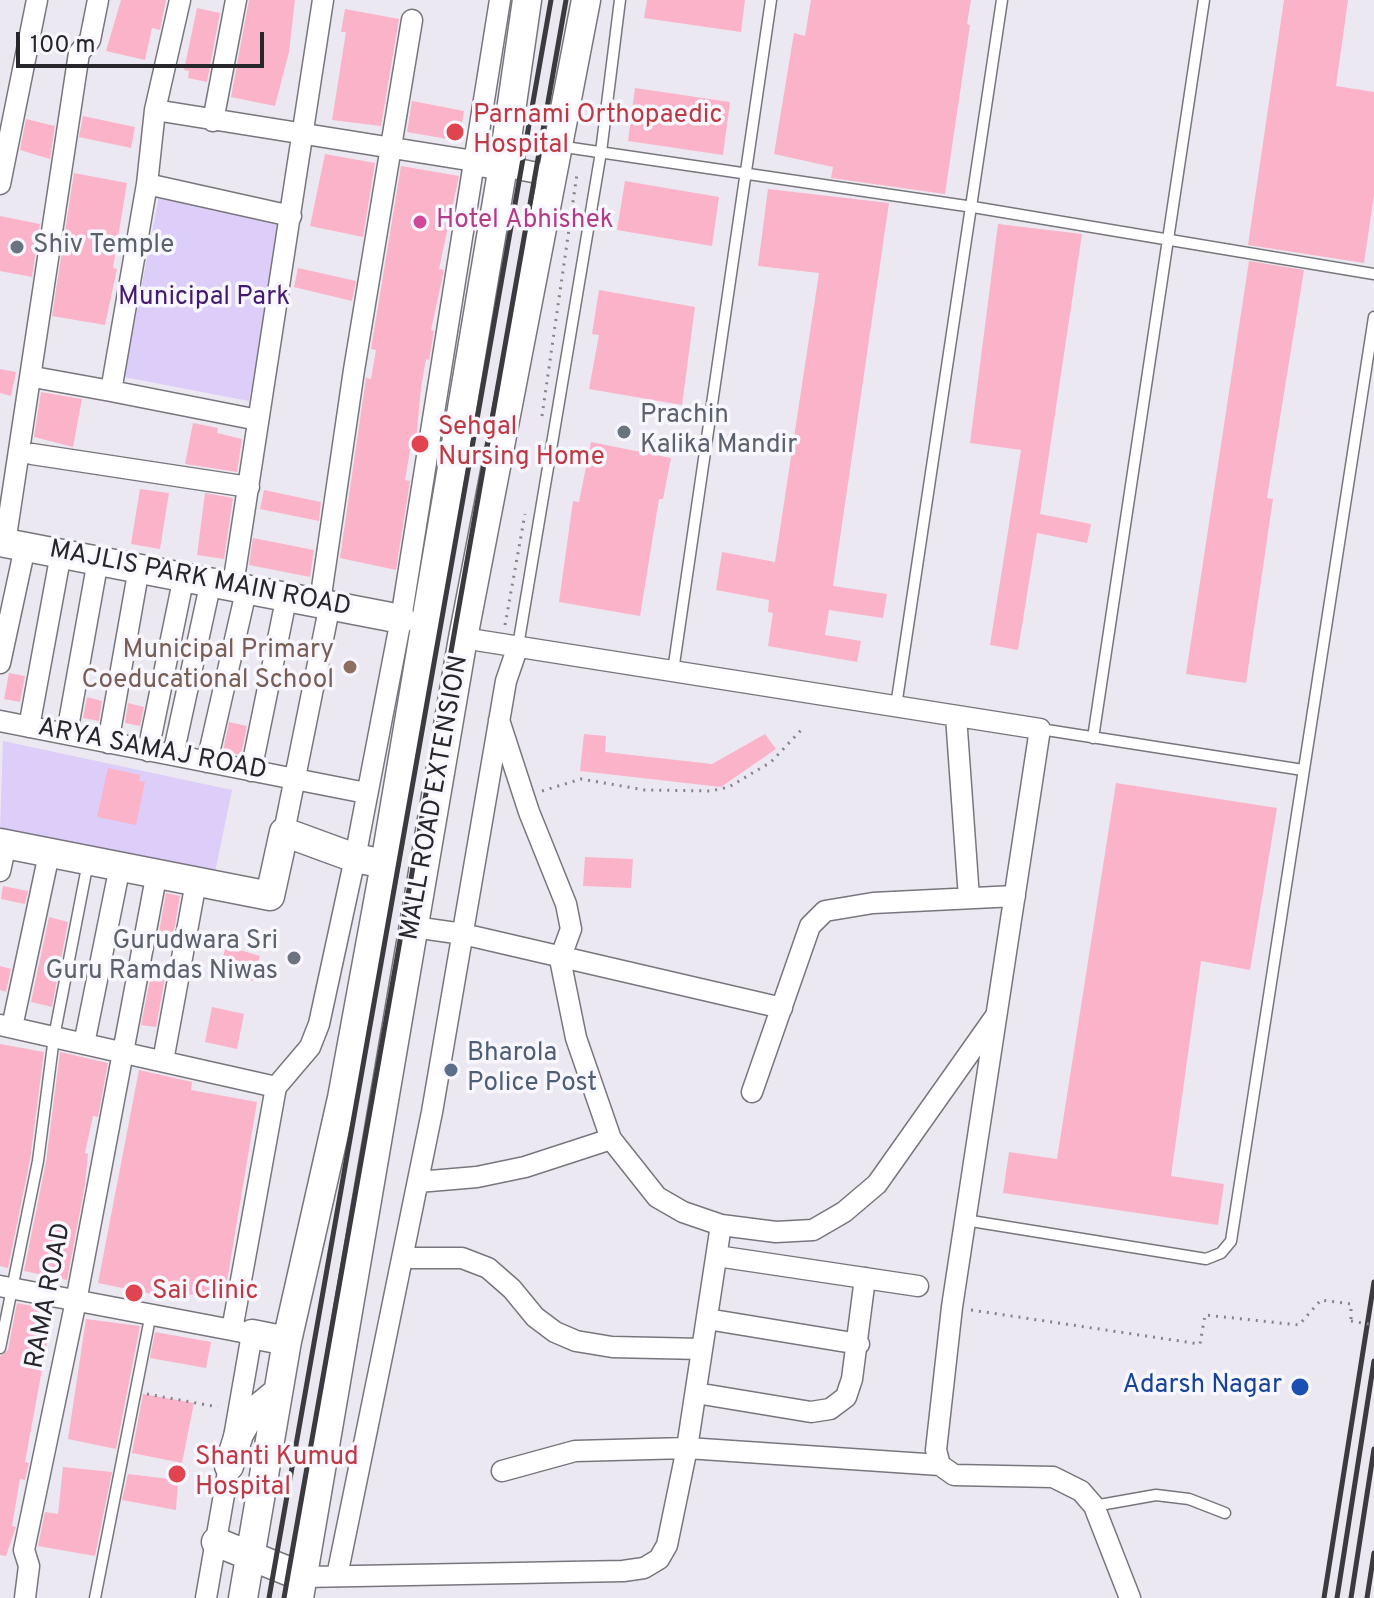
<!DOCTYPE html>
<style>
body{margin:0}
#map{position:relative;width:1374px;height:1598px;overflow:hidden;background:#ebe8f1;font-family:Overpass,sans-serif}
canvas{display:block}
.scale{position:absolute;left:16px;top:32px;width:248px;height:36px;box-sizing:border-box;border:4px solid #27262a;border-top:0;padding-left:10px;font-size:24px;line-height:28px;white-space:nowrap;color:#27262a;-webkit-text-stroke:6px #f8f6fe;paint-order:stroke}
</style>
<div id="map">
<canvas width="1374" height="1598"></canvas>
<div class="scale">100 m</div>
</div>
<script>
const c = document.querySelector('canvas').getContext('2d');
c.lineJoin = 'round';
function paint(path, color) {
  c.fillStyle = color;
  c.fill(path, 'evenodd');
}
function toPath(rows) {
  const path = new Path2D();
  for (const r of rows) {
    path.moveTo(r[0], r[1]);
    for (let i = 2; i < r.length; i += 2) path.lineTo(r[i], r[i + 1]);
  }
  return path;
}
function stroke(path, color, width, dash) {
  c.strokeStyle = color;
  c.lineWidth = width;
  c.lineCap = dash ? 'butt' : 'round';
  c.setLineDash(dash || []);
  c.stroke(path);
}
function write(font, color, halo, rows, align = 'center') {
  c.font = font + ' Overpass,sans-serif';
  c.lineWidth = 7;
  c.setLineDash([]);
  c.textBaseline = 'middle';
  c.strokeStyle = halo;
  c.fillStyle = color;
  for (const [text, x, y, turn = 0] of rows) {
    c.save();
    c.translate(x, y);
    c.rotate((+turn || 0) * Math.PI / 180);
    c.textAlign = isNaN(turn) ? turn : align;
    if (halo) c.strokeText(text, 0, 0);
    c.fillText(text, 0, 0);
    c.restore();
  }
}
paint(toPath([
 [159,196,283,221,249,401,124,377],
 [3,741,232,790,214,877,0,832]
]), '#dccdf9');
paint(toPath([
 [121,0,166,0,160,30,152,28,145,60,106,51],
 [249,0,295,0,289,52,275,106,231,97],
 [647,0,745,0,741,32,644,18],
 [811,0,971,0,967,24,970,25,945,194,831,178,833,167,774,154,794,33,805,36],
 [1284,0,1348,0,1336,86,1374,92,1374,195,1364,263,1248,245],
 [197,8,220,13,207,82,188,78,189,71,184,70],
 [345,9,399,19,381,126,332,120,346,32,341,32],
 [635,88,730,102,723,155,628,141],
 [412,101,464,111,459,141,407,132],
 [83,116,135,127,131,148,79,137],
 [26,119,55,126,50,159,20,150],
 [325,154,375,163,363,237,310,226],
 [401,166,459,176,439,269,444,270,431,330,434,331,429,360,426,359,421,388,415,451,410,451,405,480,410,481,396,570,340,558,366,378,371,379,376,350,371,349],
 [74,173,127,183,113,268,117,269,105,325,52,316],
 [625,181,719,197,712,246,617,230],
 [768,189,889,203,833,586,887,594,883,618,829,610,825,635,861,641,857,662,768,646,773,613,768,612,769,600,716,590,722,552,775,562,819,273,758,266],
 [0,216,40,224,32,277,0,271],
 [998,224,1082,234,1040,514,1091,524,1087,543,1037,533,1018,650,990,645,1021,450,970,443],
 [1249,261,1304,270,1267,498,1273,499,1246,683,1186,674],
 [298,268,356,281,352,301,294,287],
 [599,290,695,307,682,405,589,389,599,335,592,334],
 [0,369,16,372,11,396,0,393],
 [41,392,82,399,73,447,34,437],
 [193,423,218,428,217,433,242,439,237,472,185,464],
 [591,442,671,458,663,499,659,499,640,616,559,602,573,501,579,502],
 [140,489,169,493,160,549,131,544],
 [264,490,321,502,319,521,260,509],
 [205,493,233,498,224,559,197,555],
 [253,538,314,550,310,577,249,565],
 [9,673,25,676,20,702,4,699],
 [87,697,102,701,99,721,83,718],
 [128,703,144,707,140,726,125,723],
 [229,722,247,726,241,755,223,751],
 [584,734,606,736,605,752,712,764,765,734,776,749,721,787,580,771],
 [108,768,140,775,139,781,145,782,136,825,97,817],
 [1116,783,1277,808,1250,970,1201,961,1171,1176,1224,1184,1218,1225,1003,1193,1009,1152,1057,1159],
 [585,857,633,859,631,888,583,886],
 [3,886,28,891,25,904,1,899],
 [166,893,180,896,173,936,159,932],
 [49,917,68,922,52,1007,31,1002],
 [226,946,260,956,253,981,219,971],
 [0,966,11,969,6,992,0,990],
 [152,970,166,972,156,1027,141,1025],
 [212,1007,244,1014,237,1049,205,1042],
 [0,1044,44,1052,30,1160,8,1268,0,1266],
 [60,1052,108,1063,98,1117,93,1116,85,1153,88,1154,85,1185,67,1280,24,1271,46,1162],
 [139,1070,192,1082,191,1090,257,1102,227,1281,217,1280,214,1299,183,1293,181,1300,98,1283],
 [17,1303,53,1310,25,1462,29,1463,25,1480,20,1479,12,1526,16,1527,6,1556,0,1555,0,1356,8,1350],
 [86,1319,140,1326,116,1449,68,1439],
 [155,1332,211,1342,206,1368,150,1358],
 [143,1394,194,1403,182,1463,132,1453],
 [63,1467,112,1472,95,1556,38,1546,45,1512,58,1514],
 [128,1474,178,1480,176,1510,122,1500]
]), '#fbb3c9');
const lane = toPath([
 [558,146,973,207,1374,274],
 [518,646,601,152,620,0],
 [673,671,771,0],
 [896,706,1002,0],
 [1040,729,1303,770],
 [1093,738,1204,0],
 [965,1220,1206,1259,1221,1253,1231,1241,1374,317],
 [0,1348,38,1161,54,1037,88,862],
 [1094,1506,1156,1495,1189,1499,1225,1513],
 [95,1598,151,1313]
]);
const street = toPath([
 [180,0,155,110,147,184,111,391,258,420],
 [155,110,474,161],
 [213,121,236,0],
 [503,166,552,176],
 [0,184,37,0],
 [147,184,291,216],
 [39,378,111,391],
 [32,454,249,487],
 [5,543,79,53,90,40,98,0],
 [233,585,323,0],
 [320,602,354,370,412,20],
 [463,638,1040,729,952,1307,936,1450,940,1465],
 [0,663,25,547],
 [956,716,969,898],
 [499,720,529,812,566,904,571,929,560,959,576,1038,611,1139,657,1197,683,1212,721,1225,776,1232,813,1230,844,1212,877,1184,995,1017],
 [0,721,366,793],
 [29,727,61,553],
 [67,733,98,560],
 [108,743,139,568],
 [148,751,184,576],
 [173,755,211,581],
 [207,762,247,587],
 [251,771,287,595],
 [284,832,330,604],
 [0,871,6,844],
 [414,927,463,934,782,1008],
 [0,1025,276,1087],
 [12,1027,49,854],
 [84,1044,120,866],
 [163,1061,196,882],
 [752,1092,810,926,825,911,873,903,1015,896],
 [418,1182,477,1177,525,1167,611,1139],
 [717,1256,918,1286],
 [403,1258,462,1258,488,1268,512,1289,535,1317,555,1332,576,1341,612,1347,702,1349],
 [0,1286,232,1330],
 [707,1319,859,1344],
 [696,1393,811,1412,830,1409,846,1397,852,1379,865,1278],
 [502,1471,575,1451,687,1448,940,1465,954,1475,1053,1477,1081,1491,1094,1506,1130,1598],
 [337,1576,432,1112,506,681,518,646],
 [303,1577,623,1571,644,1568,659,1559,667,1545,687,1448,721,1225],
 [25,1598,29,1566,24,1550,78,1291,157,872],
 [206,1598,252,1334,232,1330,276,1087,310,1047,319,1024,355,858,401,619,500,0]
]);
const secondary = toPath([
 [474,161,503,166],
 [0,542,401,619],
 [0,843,270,896,284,832,355,858,385,864],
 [252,1334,287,1341],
 [229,1466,239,1434,250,1415,278,1392],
 [216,1542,303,1577],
 [243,1598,287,1341,342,1098,385,864,503,166,527,0],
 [299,1598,463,638,586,0]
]);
stroke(lane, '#78767d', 13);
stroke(street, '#78767d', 23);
stroke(secondary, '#78767d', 31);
stroke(toPath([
 [542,416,577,174],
 [505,625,525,514],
 [542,791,581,779,645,790,711,791,729,787,771,762,804,727],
 [971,1310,1200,1344,1205,1315,1299,1325,1321,1300,1351,1304,1351,1321],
 [147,1394,218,1407]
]), '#85838a', 3, [2, 6]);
stroke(lane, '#fff', 10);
stroke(street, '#fff', 20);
stroke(secondary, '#fff', 28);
stroke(toPath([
 [269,1598,551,0],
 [284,1598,566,0],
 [1324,1598,1374,1282],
 [1337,1598,1374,1361],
 [1351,1598,1374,1449],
 [1367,1598,1374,1553]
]), '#3b3a3f', 5);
stroke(toPath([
 [1351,1321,1374,1325]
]), '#85838a', 3, [2, 6]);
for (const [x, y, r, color] of [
 [455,132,10,"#e0444e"],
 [420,222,8,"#d1479c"],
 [17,247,8,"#6b7280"],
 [624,432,8,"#6b7280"],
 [420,444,10,"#e0444e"],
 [350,667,8,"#8d6e63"],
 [294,958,8,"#6b7280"],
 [451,1070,8,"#5c6f8a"],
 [134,1293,10,"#e0444e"],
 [1300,1387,10,"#1a4fb4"],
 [177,1474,10,"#e0444e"]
]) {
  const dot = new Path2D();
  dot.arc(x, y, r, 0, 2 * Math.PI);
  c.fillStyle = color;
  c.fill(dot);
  stroke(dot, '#f8f6fe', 3);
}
write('26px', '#be3a42', '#f8f6fe', [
 ["Parnami Orthopaedic",473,117],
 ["Hospital",473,147],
 ["Sehgal",438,429],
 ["Nursing Home",438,459],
 ["Sai Clinic",152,1293],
 ["Shanti Kumud",195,1459],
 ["Hospital",195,1489]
], 'left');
write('26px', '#b23c85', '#f8f6fe', [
 ["Hotel Abhishek",436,222]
], 'left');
write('26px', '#5b616d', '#f8f6fe', [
 ["Shiv Temple",33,247],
 ["Prachin",640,417],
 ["Kalika Mandir",640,447],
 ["Gurudwara Sri",278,943,"right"],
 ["Guru Ramdas Niwas",278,973,"right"]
], 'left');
write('26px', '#431a70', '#f8f6fe', [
 ["Municipal Park",204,299]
]);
write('26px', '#27262a', '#f8f6fe', [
 ["MAJLIS PARK MAIN ROAD",200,580,11],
 ["ARYA SAMAJ ROAD",152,751,11],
 ["MALL ROAD EXTENSION",436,798,-80],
 ["RAMA ROAD",50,1296,-79]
]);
write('26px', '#785e54', '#f8f6fe', [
 ["Municipal Primary",334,652],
 ["Coeducational School",334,682]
], 'right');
write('26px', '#4e5e75', '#f8f6fe', [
 ["Bharola",467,1055],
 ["Police Post",467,1085]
], 'left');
write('26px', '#164399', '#f8f6fe', [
 ["Adarsh Nagar",1282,1387]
], 'right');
</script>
